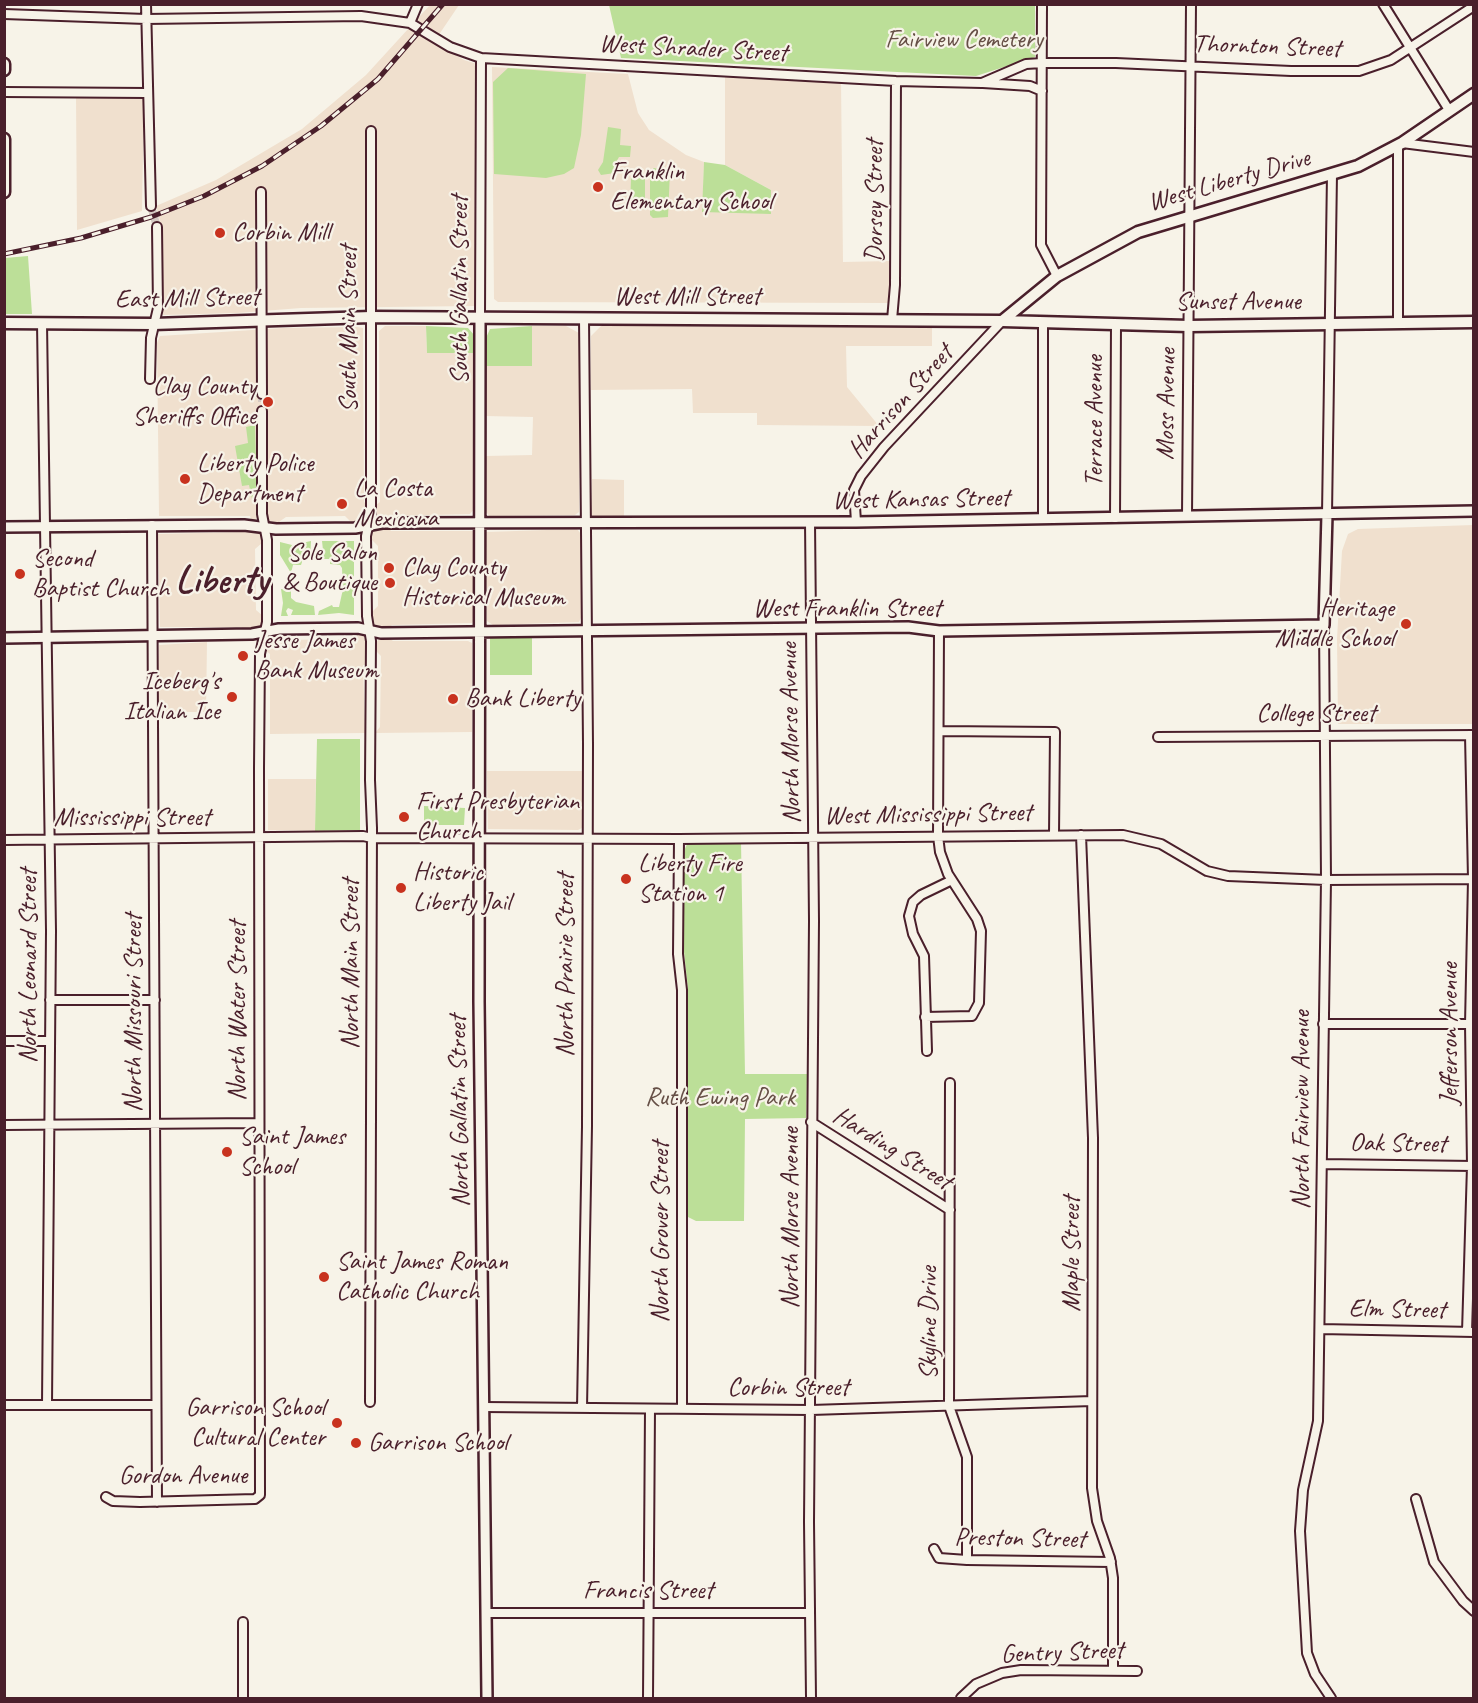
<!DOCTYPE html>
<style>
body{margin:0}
#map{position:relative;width:1478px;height:1703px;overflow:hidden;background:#f7f3e8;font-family:Caveat,sans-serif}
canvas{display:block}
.frame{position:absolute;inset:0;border:6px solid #4a1f2b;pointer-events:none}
</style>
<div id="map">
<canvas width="1478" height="1703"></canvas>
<div class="frame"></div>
</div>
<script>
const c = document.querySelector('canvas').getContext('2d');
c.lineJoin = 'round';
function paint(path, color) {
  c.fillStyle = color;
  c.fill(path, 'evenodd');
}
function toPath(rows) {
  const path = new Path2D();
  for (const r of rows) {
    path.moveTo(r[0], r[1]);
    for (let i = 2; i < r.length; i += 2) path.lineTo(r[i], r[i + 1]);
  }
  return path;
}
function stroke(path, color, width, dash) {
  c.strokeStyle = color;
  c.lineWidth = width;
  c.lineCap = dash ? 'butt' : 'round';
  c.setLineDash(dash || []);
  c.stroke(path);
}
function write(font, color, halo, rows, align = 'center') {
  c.font = font + ' Caveat,sans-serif';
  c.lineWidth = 4.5;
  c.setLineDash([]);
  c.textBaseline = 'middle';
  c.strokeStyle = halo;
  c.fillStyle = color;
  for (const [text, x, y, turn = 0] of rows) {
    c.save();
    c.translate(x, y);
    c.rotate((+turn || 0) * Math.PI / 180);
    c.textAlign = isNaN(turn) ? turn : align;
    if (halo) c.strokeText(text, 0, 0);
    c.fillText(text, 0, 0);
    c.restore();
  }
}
paint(toPath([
 [430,5,459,5,434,42,464,60,477,64,475,306,301,308,237,313,163,315,161,225,156,206,216,180,302,129,366,75],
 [492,67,628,74,638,113,649,130,686,155,704,162,703,212,771,190,725,165,725,76,841,81,843,262,891,261,888,303,498,302,494,299],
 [76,96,144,98,142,211,77,230],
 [385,326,426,326,427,353,475,353,475,508,470,514,391,516,388,519,377,515,376,505,380,502,379,331],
 [532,326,566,326,579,333,579,512,575,515,489,516,485,510,486,456,532,455,533,417,485,416,486,366,532,366],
 [601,326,932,327,932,346,846,346,847,387,879,426,757,425,757,413,693,413,692,389,591,390,591,336],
 [357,327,363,328,363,332,364,502,367,505,367,516,365,521,353,524,345,516,286,517,276,524,267,522,260,514,255,520,251,520,250,516,159,516,157,343,160,336,283,328],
 [592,479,624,480,624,516,603,516,594,519,591,514],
 [1473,525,1473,724,1338,724,1337,639,1342,551,1348,534,1358,529],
 [382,527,388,527,391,531,473,531,475,618,472,623,392,625,387,629,373,627,372,612,378,606,378,546,371,539,371,535,375,528],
 [251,529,258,530,262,536,262,543,255,549,256,610,263,616,261,627,245,630,241,627,160,627,158,534,244,532],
 [577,529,581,534,581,618,579,622,493,625,487,621,486,532],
 [356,632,363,634,367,645,367,665,363,665,365,733,270,734,270,654,266,651,269,636,282,633,289,640,349,639],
 [381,637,387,637,393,641,468,641,472,643,472,732,375,733,380,727,381,656,375,650,375,644],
 [207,642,206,712,157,712,159,645],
 [487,771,582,771,582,828,578,830,488,829],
 [268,779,316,779,315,831,268,830]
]), '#f0e0ce');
paint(toPath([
 [609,5,1035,5,1035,57,976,76,621,58],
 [508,68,586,74,581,135,574,168,564,174,546,178,494,174,493,82],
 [608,127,621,129,620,145,631,146,630,157,619,157,615,164,615,173,601,175,598,170,603,162],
 [704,162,725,165,771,190,771,214,702,212],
 [654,168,670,171,668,217,653,218,650,215,650,171],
 [631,177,645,177,645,209,630,210],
 [28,256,32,314,5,314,5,258],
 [426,326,468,328,475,336,475,353,427,353],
 [532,326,532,366,486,366,486,338,490,329],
 [255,425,257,498,252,499,249,485,242,486,235,446,248,443,246,427],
 [311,541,310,559,303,559,301,565,293,565,291,573,280,555,280,542,292,545],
 [322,541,354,541,354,615,339,613,318,615,319,611,332,605,333,607,339,607,343,589,342,568,340,565,330,564,330,559,324,559],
 [281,589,291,589,291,598,296,602,314,606,315,615,291,615,293,610,288,608,286,611,288,616,281,616,283,603],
 [532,637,532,675,490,675,490,638],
 [317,739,360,739,360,830,315,831],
 [424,806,465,808,464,825,424,825],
 [688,842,741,842,745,1074,807,1074,806,1118,745,1119,744,1221,696,1221,688,1217,688,988,684,952,684,851]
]), '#bcdf98');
stroke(toPath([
 [151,206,157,227],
 [262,394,262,411]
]), '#d4c9c2', 8, [8, 4]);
const minor = toPath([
 [146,4,151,206],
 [1042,4,1041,245,1057,276],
 [1383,4,1449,110],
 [4,14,146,19,361,16,410,23,450,47,481,58,896,81,982,83,1026,64,1042,63,1116,63,1291,71,1359,71,1391,60,1474,6],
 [410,23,418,4],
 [983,83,1030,86,1042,91],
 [4,92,147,93],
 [1402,143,1474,152],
 [261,192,262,394],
 [480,318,481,58],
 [892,320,895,285,896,81],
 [1043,322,1043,519],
 [42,323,51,931,47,1405],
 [1398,324,1398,145],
 [150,379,151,338,158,308,157,227],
 [1327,514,1332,174],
 [1187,516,1191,4],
 [1115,518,1116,324],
 [810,522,814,921,809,1522,811,1698],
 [856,522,854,490,861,476,884,447,1002,321],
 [152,525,157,1502],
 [1324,625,1326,880,1318,1421,1303,1490,1300,1531,1307,1653,1315,1674,1331,1698],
 [939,731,1055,732,1054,835],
 [1158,737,1474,735],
 [1081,835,1093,1138,1092,1488,1097,1521,1110,1558,1113,1578,1113,1671],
 [679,839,678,954,682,990,682,1409],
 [4,840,363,836,372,838,679,839,1123,835,1161,844,1207,871,1228,876,1326,880,1474,879],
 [50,1000,155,1000],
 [925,1017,972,1016,979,1003,981,931,977,919,948,874,940,852,938,836,939,631],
 [1323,1024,1474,1024],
 [4,1041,50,1041],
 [927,1051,924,956,913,934,909,916,913,902,921,895,952,880],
 [950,1083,949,1406,967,1457,967,1560],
 [811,1122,950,1210],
 [4,1125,259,1123],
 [1322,1164,1474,1166],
 [1320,1329,1474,1332],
 [1467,1332,1472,1166,1470,1024,1473,879,1470,735],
 [370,1402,372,828,370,780,371,641,367,616,366,536,371,513,371,131],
 [4,1405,156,1405],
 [484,1407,811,1410,1092,1401],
 [582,1408,587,1126,588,744,584,318],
 [106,1497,113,1501,140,1502,255,1499,260,1495,259,768,260,654,267,622,267,540,262,514,262,411],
 [1416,1499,1434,1562,1463,1601,1474,1611],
 [934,1549,939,1558,967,1560,1111,1562],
 [487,1613,810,1613],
 [243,1622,243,1698],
 [648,1698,650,1409],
 [961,1698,976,1684,1002,1673,1021,1670,1137,1671]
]);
const tertiary = toPath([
 [480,318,479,1001,487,1698],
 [4,527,244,525,276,529,355,528,382,523,856,522,1474,511],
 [4,638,252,634,279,629,358,628,381,633,908,627,939,631,1324,625,1327,514]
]);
const secondary = toPath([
 [4,64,4,70],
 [4,139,4,192],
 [1002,321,1057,276,1138,232,1358,166,1402,143,1474,94],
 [4,323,153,324,371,317,1002,321,1189,326,1474,322]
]);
stroke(minor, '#4a1f2b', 12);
stroke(tertiary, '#4a1f2b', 14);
stroke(secondary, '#4a1f2b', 15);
stroke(minor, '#f7f3e8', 8);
stroke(tertiary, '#f7f3e8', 9);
stroke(secondary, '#f7f3e8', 10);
const rail = toPath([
 [4,254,81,238,151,217,204,196,262,166,321,126,378,79,443,4]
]);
stroke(rail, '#4a1f2b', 5);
stroke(rail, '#f7f3e8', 3, [9]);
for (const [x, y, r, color] of [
 [598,187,6,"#c8321e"],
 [220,233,6,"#c8321e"],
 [268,402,6,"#c8321e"],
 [185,479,6,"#c8321e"],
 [342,504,6,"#c8321e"],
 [389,568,6,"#c8321e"],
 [20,574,6,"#c8321e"],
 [390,583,6,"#c8321e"],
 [1406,624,6,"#c8321e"],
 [243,656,6,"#c8321e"],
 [232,697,6,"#c8321e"],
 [453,699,6,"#c8321e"],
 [404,817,6,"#c8321e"],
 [626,879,6,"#c8321e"],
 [401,888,6,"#c8321e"],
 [227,1152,6,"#c8321e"],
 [324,1277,6,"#c8321e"],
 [337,1423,6,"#c8321e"],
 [356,1443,6,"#c8321e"]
]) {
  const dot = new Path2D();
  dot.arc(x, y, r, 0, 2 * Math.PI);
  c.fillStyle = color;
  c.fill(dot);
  stroke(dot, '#f7f3e8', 2);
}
write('26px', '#664f46', '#f7f3e8', [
 ["Fairview Cemetery",964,40],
 ["Ruth Ewing Park",720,1098]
]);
write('26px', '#4a1f2b', '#f7f3e8', [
 ["Thornton Street",1267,47,2],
 ["West Shrader Street",693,49,3],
 ["West Liberty Drive",1229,181,-16],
 ["Dorsey Street",875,201,-90],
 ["South Gallatin Street",460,290,-90],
 ["West Mill Street",687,297],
 ["East Mill Street",187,299,-1],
 ["Sunset Avenue",1238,302],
 ["South Main Street",349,329,-90],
 ["Harrison Street",901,402,-48],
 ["Moss Avenue",1167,404,-89],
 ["Terrace Avenue",1095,421,-90],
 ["West Kansas Street",921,500,-1],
 ["West Franklin Street",847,609],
 ["College Street",1316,714],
 ["North Morse Avenue",791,733,-91],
 ["West Mississippi Street",928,815,-1],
 ["Mississippi Street",132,818],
 ["North Main Street",351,964,-90],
 ["North Prairie Street",566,965,-90],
 ["North Leonard Street",29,966,-90],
 ["North Water Street",238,1011,-90],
 ["North Missouri Street",134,1013,-90],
 ["Jefferson Avenue",1450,1034,-90],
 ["North Fairview Avenue",1302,1110,-90],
 ["North Gallatin Street",460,1111,-91],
 ["Oak Street",1398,1144,1],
 ["Harding Street",892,1149,32],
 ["North Morse Avenue",791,1218,-90],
 ["North Grover Street",661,1232,-90],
 ["Maple Street",1072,1254,-90],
 ["Elm Street",1397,1310,1],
 ["Skyline Drive",929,1323,-90],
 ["Corbin Street",788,1388],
 ["Gordon Avenue",183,1476],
 ["Preston Street",1020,1539,1],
 ["Francis Street",648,1591],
 ["Gentry Street",1062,1653,-2]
]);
write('26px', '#4a1f2b', '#f7f3e8', [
 ["Franklin",610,172],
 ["Elementary School",610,202],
 ["Corbin Mill",232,233],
 ["Clay County",256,387,"right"],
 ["Sheriffs Office",256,417,"right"],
 ["Liberty Police",197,464],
 ["Department",197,494],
 ["La Costa",354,489],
 ["Mexicana",354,519],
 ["Sole Salon",377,553,"right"],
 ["& Boutique",377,583,"right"],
 ["Second",32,559],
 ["Baptist Church",32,589],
 ["Clay County",402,568],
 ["Historical Museum",402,598],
 ["Heritage",1394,609,"right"],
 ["Middle School",1394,639,"right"],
 ["Jesse James",255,641],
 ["Bank Museum",255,671],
 ["Iceberg's",220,682,"right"],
 ["Italian Ice",220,712,"right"],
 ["Bank Liberty",465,699],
 ["First Presbyterian",416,802],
 ["Church",416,832],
 ["Liberty Fire",638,864],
 ["Station 1",638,894],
 ["Historic",413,873],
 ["Liberty Jail",413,903],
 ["Saint James",239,1137],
 ["School",239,1167],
 ["Saint James Roman",336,1262],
 ["Catholic Church",336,1292],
 ["Garrison School",325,1408,"right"],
 ["Cultural Center",325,1438,"right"],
 ["Garrison School",368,1443]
], 'left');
write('bold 38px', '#4a1f2b', '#f7f3e8', [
 ["Liberty",222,582]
]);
</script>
